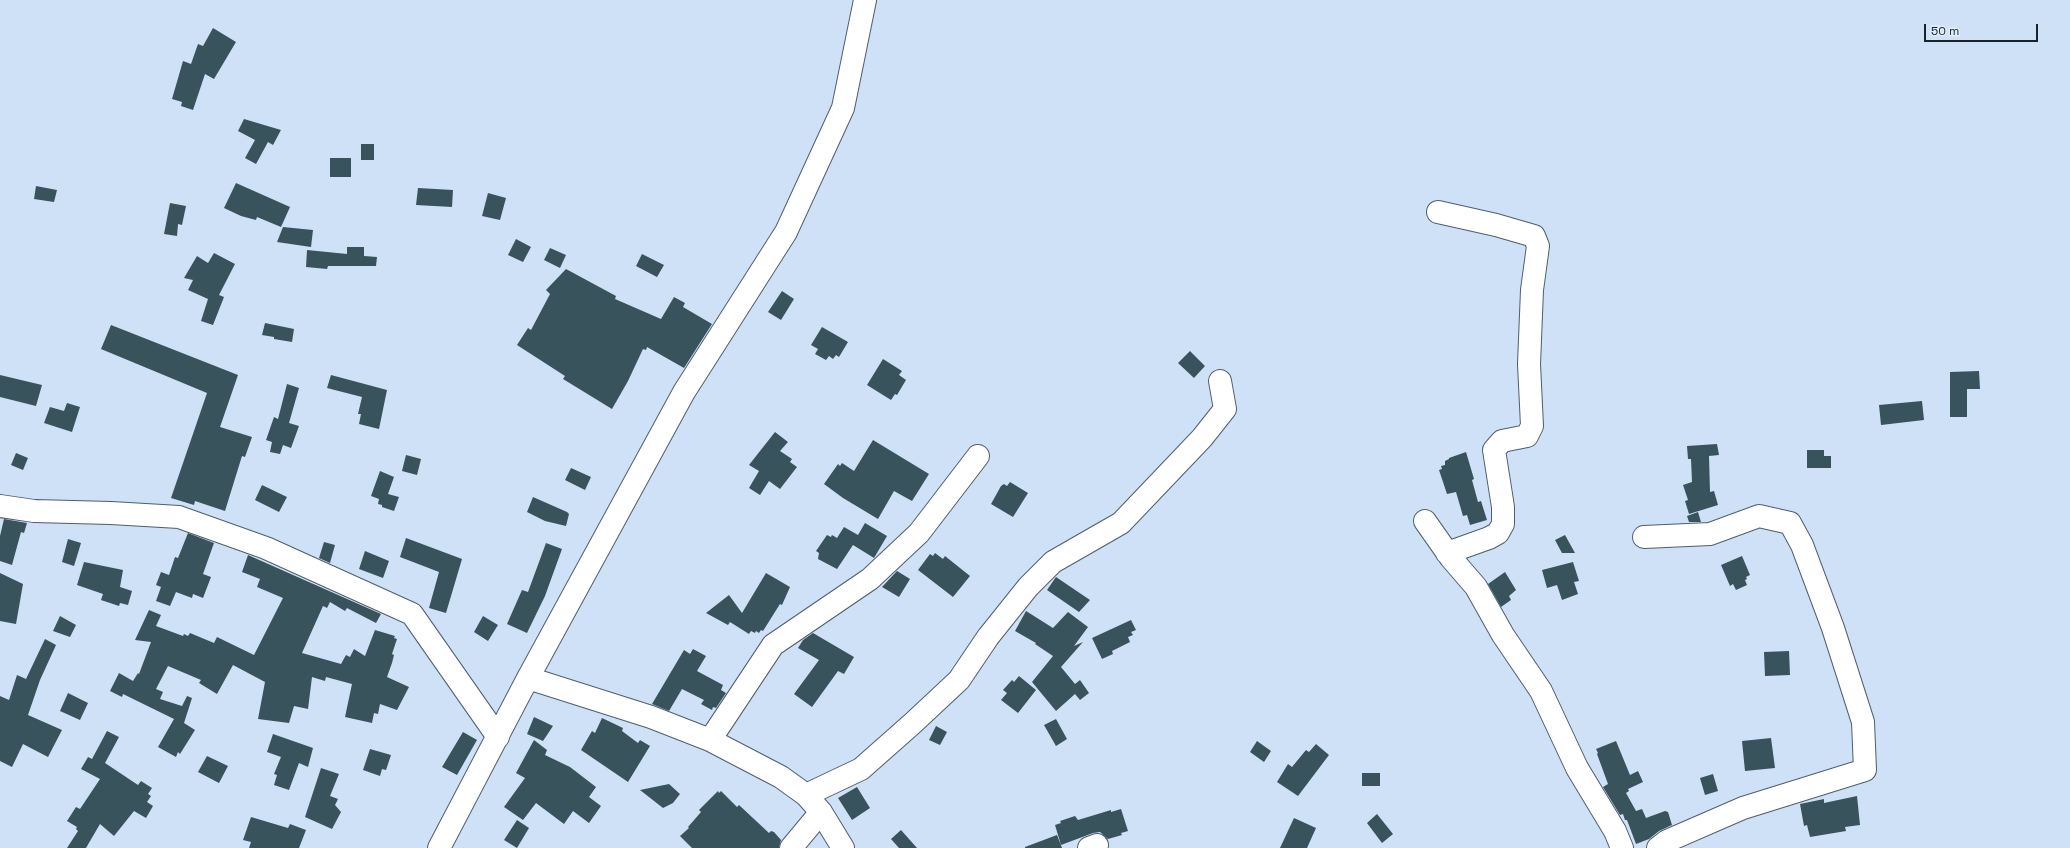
<!DOCTYPE html>
<style>
body{margin:0}
#map{position:relative;width:2070px;height:848px;overflow:hidden;background:#cfe1f6;font-family:"Space Grotesk",sans-serif}
canvas{display:block}
.scale{position:absolute;left:1924px;top:24px;width:114px;height:18px;box-sizing:border-box;border:2px solid #1b2229;border-top:0;padding-left:5px;font-size:12px;line-height:14px;white-space:nowrap;color:#1b2229;-webkit-text-stroke:3px #dfedff;paint-order:stroke}
</style>
<div id="map">
<canvas width="2070" height="848"></canvas>
<div class="scale">50 m</div>
</div>
<script>
const c = document.querySelector('canvas').getContext('2d');
c.lineJoin = 'round';
function paint(path, color) {
  c.fillStyle = color;
  c.fill(path, 'evenodd');
}
function toPath(rows) {
  const path = new Path2D();
  for (const r of rows) {
    path.moveTo(r[0], r[1]);
    for (let i = 2; i < r.length; i += 2) path.lineTo(r[i], r[i + 1]);
  }
  return path;
}
function stroke(path, color, width, dash) {
  c.strokeStyle = color;
  c.lineWidth = width;
  c.lineCap = dash ? 'butt' : 'round';
  c.setLineDash(dash || []);
  c.stroke(path);
}
paint(toPath([
 [213,28,236,42,214,79,205,74,193,110,181,106,182,102,172,99,183,61,191,64,198,44,203,46],
 [244,119,281,130,273,145,268,142,256,164,245,158,255,140,238,131],
 [361,144,374,144,374,160,361,160],
 [330,158,351,158,351,177,330,177],
 [236,183,290,207,281,227,257,217,256,220,241,216,224,208],
 [36,186,57,190,54,202,34,199],
 [418,188,453,190,452,207,416,205],
 [488,193,506,198,500,220,482,216],
 [170,203,186,206,182,225,178,224,177,236,164,234],
 [283,227,313,230,311,247,277,242],
 [516,239,531,247,523,262,508,255],
 [347,247,364,247,364,256,377,257,376,266,328,266,327,269,306,267,307,250,347,254],
 [550,248,566,255,560,268,544,260],
 [214,253,235,264,219,295,224,297,213,325,201,321,208,299,188,290,193,280,184,278,197,256,208,263],
 [642,254,664,265,657,277,636,266],
 [566,269,616,296,615,299,661,319,674,297,685,303,683,307,712,324,684,368,647,347,646,350,643,349,628,381,612,409,563,379,565,376,517,345,528,328,531,330,550,294,546,290],
 [782,291,794,299,781,320,768,312],
 [265,323,294,329,292,342,274,339,274,337,262,335],
 [111,325,238,375,220,427,252,437,245,457,242,456,225,511,195,501,194,505,171,498,207,393,101,349],
 [822,327,848,342,839,357,836,355,833,359,829,356,826,360,815,354,818,349,811,345],
 [1190,351,1205,366,1194,378,1178,363],
 [883,359,902,371,899,375,906,380,897,395,895,394,891,400,867,385],
 [1979,371,1980,389,1967,389,1967,417,1950,417,1950,372],
 [0,375,42,385,36,406,0,397],
 [331,375,387,390,379,429,359,424,361,414,358,414,362,397,327,388],
 [287,384,299,388,289,423,299,426,291,448,283,445,280,454,270,452,272,442,266,440,274,417,278,419],
 [1922,401,1924,420,1881,425,1879,405],
 [67,403,80,407,72,432,44,423,50,407,64,411],
 [775,432,788,442,780,451,792,459,790,462,797,467,780,489,769,481,760,495,749,488,759,471,749,465],
 [873,440,929,474,912,501,894,491,878,519,843,498,824,484,838,464,840,466,842,463,854,471],
 [1717,444,1719,455,1709,456,1710,492,1714,491,1718,505,1689,514,1685,501,1688,500,1683,485,1692,482,1691,459,1688,459,1687,446],
 [1807,450,1824,450,1824,456,1831,456,1831,468,1807,468],
 [1466,452,1474,479,1472,480,1478,502,1481,501,1487,520,1470,525,1467,515,1463,516,1456,492,1447,494,1439,470,1442,469,1441,466,1445,465,1445,461,1449,459,1449,458],
 [16,453,28,458,23,470,11,465],
 [406,455,421,459,417,475,402,471],
 [571,468,591,477,585,490,565,480],
 [380,471,394,477,388,494,399,497,394,511,382,507,382,505,378,504,379,499,371,496],
 [1010,482,1028,493,1013,517,991,504,1001,486,1004,484,1007,486],
 [262,485,287,497,279,512,255,500],
 [533,497,567,512,569,514,566,526,545,521,527,512],
 [1698,512,1701,522,1689,522,1687,516],
 [4,519,27,523,24,533,21,532,12,565,0,561,0,536],
 [865,523,887,536,874,558,853,545,837,569,818,559,819,553,816,551,827,535,831,537,832,535,837,538,844,527,858,535],
 [188,533,214,543,203,574,211,577,203,598,193,594,192,598,176,592,170,606,156,601,161,587,156,585,161,572,169,575,175,557,178,558],
 [1565,535,1575,553,1562,553,1555,540],
 [406,538,462,559,446,613,429,608,439,572,400,557],
 [68,539,81,543,74,566,62,562],
 [324,542,335,545,330,563,319,558],
 [546,543,562,549,545,596,527,633,507,624,522,590,528,592],
 [365,551,389,561,383,578,359,569],
 [935,553,943,559,945,556,970,576,953,597,918,570,930,554,933,556],
 [248,555,381,614,376,623,347,608,345,611,330,602,327,608,323,606,302,653,341,664,346,655,350,657,354,649,365,656,375,630,395,636,394,638,397,639,392,654,394,655,392,663,387,677,409,687,397,710,380,704,378,714,374,713,372,723,345,717,352,684,326,677,325,681,312,677,308,709,294,706,289,723,258,719,265,682,233,665,217,694,199,683,201,680,168,666,156,689,163,692,160,699,182,706,187,696,192,698,184,723,195,730,180,754,178,752,176,757,158,747,174,719,123,694,122,697,110,691,119,673,133,681,138,673,139,674,151,642,135,640,149,610,161,615,156,626,183,636,184,634,188,636,190,633,214,643,217,637,254,655,283,598,257,587,260,579,242,572],
 [1742,556,1750,575,1746,577,1747,579,1745,580,1747,585,1736,590,1733,584,1730,586,1721,565],
 [84,562,123,570,120,587,132,591,128,605,120,603,119,606,101,600,103,594,77,585],
 [1573,562,1579,581,1574,582,1578,594,1562,600,1557,585,1547,588,1542,570],
 [897,571,910,579,899,597,882,587],
 [1505,572,1516,590,1509,596,1511,600,1501,607,1488,584],
 [0,573,23,584,16,624,0,621],
 [766,573,790,587,782,605,780,604,763,631,761,630,759,633,756,631,755,633,751,631,749,634,730,622,728,625,706,613,729,595,742,613],
 [1056,577,1090,600,1079,612,1047,590],
 [1026,611,1053,628,1068,612,1088,627,1074,646,1083,642,1061,667,1075,684,1080,680,1089,693,1080,700,1075,694,1056,711,1032,682,1053,656,1035,644,1036,643,1015,631],
 [60,616,76,625,70,637,53,631],
 [483,616,498,625,488,641,474,632],
 [1131,620,1136,630,1131,632,1133,635,1128,637,1130,642,1112,651,1113,654,1102,659,1092,638],
 [813,633,854,657,844,674,838,671,812,707,794,694,819,660,798,648,803,640],
 [45,639,56,645,40,680,28,715,62,730,48,757,23,744,12,767,0,761,0,696,9,700,17,675,26,679],
 [693,649,706,656,697,671,723,685,721,690,726,693,716,708,713,707,712,710,701,704,704,700,682,689,669,711,652,704,684,650,690,654],
 [1789,651,1790,675,1765,676,1764,652],
 [1019,676,1036,690,1018,713,1001,700,1007,693,1003,690,1012,680,1014,682],
 [68,693,88,703,80,720,60,711],
 [534,717,553,726,543,741,527,734],
 [602,718,623,728,622,731,638,743,640,740,650,746,628,782,581,750,592,731,595,733],
 [1056,719,1067,739,1056,746,1044,725],
 [936,726,947,732,940,745,929,740],
 [107,731,119,737,105,763,138,785,141,781,152,788,148,794,151,796,147,802,153,806,146,818,134,811,114,836,100,824,86,848,67,848,78,831,76,829,77,827,67,821,76,807,80,809,100,779,81,769,88,757,92,759],
 [463,732,477,740,457,775,442,767],
 [273,734,313,748,308,767,299,763,289,790,274,785,277,775,274,774,281,757,267,752],
 [1771,738,1775,768,1745,771,1742,741],
 [534,740,547,750,545,755,570,767,596,787,589,797,601,806,589,823,573,811,564,824,536,803,523,820,504,807,525,778,516,773],
 [1257,741,1271,751,1264,762,1250,752],
 [1616,741,1630,775,1638,771,1643,782,1628,789,1629,791,1626,793,1636,811,1642,809,1646,818,1665,811,1668,812,1672,825,1659,831,1649,839,1636,844,1627,820,1625,820,1623,814,1620,815,1603,787,1608,784,1597,754,1598,753,1596,749],
 [1316,744,1329,755,1298,796,1277,782,1288,764,1292,767,1306,750,1309,752],
 [370,749,391,755,386,770,382,769,380,776,363,770],
 [207,756,228,766,219,783,198,772],
 [321,768,339,774,330,796,338,799,335,805,341,812,332,829,305,817],
 [1362,773,1380,773,1380,786,1362,786],
 [1713,774,1718,791,1705,795,1700,778],
 [669,784,680,794,673,803,663,808,640,790],
 [857,787,870,808,852,820,838,798],
 [718,791,719,793,721,791,737,807,739,805,769,833,771,831,774,832,781,840,779,848,692,848,680,836,689,828,688,827,701,812,699,810],
 [1857,796,1860,825,1845,827,1846,831,1810,837,1807,825,1804,826,1800,804,1824,799,1824,803],
 [1121,809,1128,831,1121,833,1122,835,1108,839,1100,832,1093,833,1061,845,1055,825,1061,823,1060,821,1075,816,1078,820,1111,810,1111,812],
 [1377,814,1393,834,1382,843,1367,823],
 [251,817,288,828,290,824,306,830,299,848,249,848,251,842,243,840],
 [1294,818,1316,828,1307,848,1280,848],
 [517,820,529,828,517,848,504,840],
 [901,830,917,848,899,848,891,839],
 [1057,835,1062,848,1025,848,1025,847]
]), '#38535c');
const minor = toPath([
 [1438,212,1496,225,1534,236,1538,246,1532,290,1529,364,1532,426,1527,436,1502,441,1494,450,1503,507,1503,524,1498,533,1489,538,1447,553],
 [0,506,34,511,111,513,179,517,266,548,412,614,498,737],
 [1425,521,1451,558,1476,587,1503,635,1541,691,1577,768,1615,831,1622,848],
 [1644,537,1710,534,1759,516,1790,523,1802,545,1833,628,1863,722,1865,770,1743,808,1667,841,1658,848],
 [528,678,651,717,710,740,781,777,806,795,821,812,843,848],
 [710,740,773,645,870,579,919,533,978,456],
 [806,795,861,769,913,723,959,680,988,637,1028,587,1053,562,1121,523,1202,438,1225,409,1220,381],
 [439,848,528,678,684,392,786,232,843,108,865,0],
 [791,848,821,812],
 [1089,848,1097,845]
]);
stroke(minor, '#4e5e70', 24);
stroke(minor, '#fff', 22);
</script>
